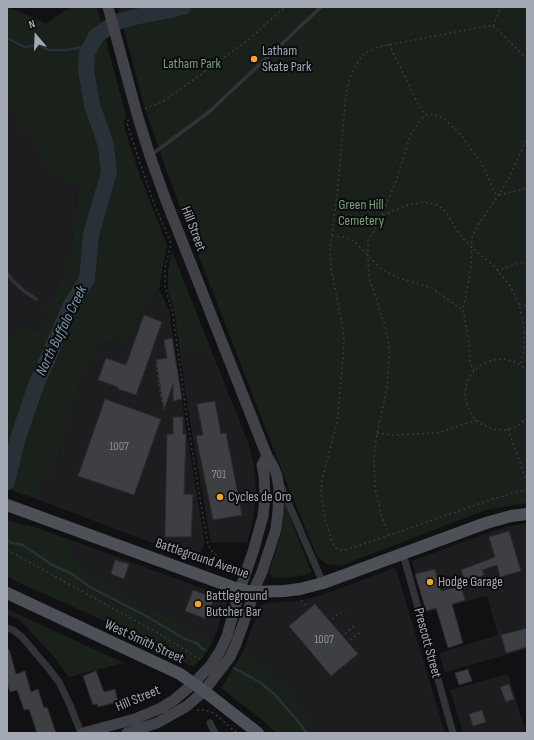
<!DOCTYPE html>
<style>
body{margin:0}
#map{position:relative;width:534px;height:740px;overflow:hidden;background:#111113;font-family:"Sofia Sans Condensed",sans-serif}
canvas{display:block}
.frame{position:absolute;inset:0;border:8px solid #a2a9b4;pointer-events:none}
.north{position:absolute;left:16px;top:16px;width:40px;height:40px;-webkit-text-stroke:3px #0c0c0e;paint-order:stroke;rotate:341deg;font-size:11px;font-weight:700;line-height:16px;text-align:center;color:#a2a9b4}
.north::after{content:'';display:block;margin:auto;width:14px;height:18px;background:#a2a9b4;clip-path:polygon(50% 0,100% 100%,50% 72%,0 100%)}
</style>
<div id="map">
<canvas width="534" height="740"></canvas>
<div class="frame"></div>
<div class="north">N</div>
</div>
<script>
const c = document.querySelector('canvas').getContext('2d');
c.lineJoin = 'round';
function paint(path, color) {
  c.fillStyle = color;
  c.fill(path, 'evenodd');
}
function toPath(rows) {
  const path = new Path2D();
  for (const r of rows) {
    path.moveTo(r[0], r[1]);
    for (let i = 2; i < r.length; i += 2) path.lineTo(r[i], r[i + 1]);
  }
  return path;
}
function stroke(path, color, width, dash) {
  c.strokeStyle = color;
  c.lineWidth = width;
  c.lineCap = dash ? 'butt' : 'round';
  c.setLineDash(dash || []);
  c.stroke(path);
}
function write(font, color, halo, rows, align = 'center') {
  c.font = font + ' "Sofia Sans Condensed",sans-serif';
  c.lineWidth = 4;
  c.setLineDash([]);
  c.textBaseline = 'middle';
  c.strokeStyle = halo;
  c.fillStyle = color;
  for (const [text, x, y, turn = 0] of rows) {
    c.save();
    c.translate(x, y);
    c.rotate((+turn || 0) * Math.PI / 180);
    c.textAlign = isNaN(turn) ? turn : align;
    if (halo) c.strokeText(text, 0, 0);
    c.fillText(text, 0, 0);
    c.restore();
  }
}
paint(toPath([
 [7,102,46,165,47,175,56,178,78,182,73,236,70,252,40,332,26,326,7,339],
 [159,289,169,310,187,435,205,543,197,560,34,498,58,456,81,382,103,340,128,347,142,311],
 [210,347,249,445,253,461,255,475,256,493,255,507,252,525,247,542,211,543,188,410,180,353],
 [527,523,527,649,445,672,439,653,498,635,487,596,427,612,412,561,493,531,506,527],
 [71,540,223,596,226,599,227,602,213,641,113,587,83,567,68,550],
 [394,568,396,569,445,733,317,733,297,699,279,676,244,650,257,614,261,605,269,603,298,601,319,596],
 [508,674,526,733,463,733,450,690]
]), '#1d1d20');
paint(toPath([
 [7,7,46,23,71,7,97,7,126,116,124,121,124,127,140,176,167,245,159,289,142,311,128,347,103,340,81,382,58,456,34,498,7,489,7,339,26,326,40,332,70,252,73,236,78,182,56,178,47,175,46,165,7,102],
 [118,7,527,7,527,503,486,510,340,566,326,564,317,556,284,476,184,218,166,169,145,109],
 [172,251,210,347,180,353,175,315,168,290,168,270],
 [284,502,311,571,310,574,294,577,274,578,271,576,269,572,282,532],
 [7,520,20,524,32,526,71,540,68,550,83,567,113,587,213,641,209,648,203,657,193,667,145,641,87,613,17,582,7,576],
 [7,609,124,663,69,677,55,658,18,618,7,615],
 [244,650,279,676,297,699,317,733,276,733,262,720,221,688,238,661]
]), '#19211a');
stroke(toPath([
 [9,39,25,47,39,45,49,50,67,50,83,47,96,36],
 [7,540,12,543,23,545,51,564,72,574,90,587,148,617,183,638,198,644,201,648,205,650],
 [234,668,261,683,274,694,297,720,307,733]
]), '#273137', 2.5);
stroke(toPath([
 [7,482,17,441,35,388,70,307,87,279,91,235,109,172,106,145,92,105,86,70,87,53,96,36,116,22,135,17,170,10,183,7]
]), '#273137', 16);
const building = toPath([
 [144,315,162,322,136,395,118,389,118,387,98,380,106,358,126,365,144,315],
 [172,338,182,399,173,401,173,384,164,410,156,360,167,358,164,340,172,338],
 [105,399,161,419,134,495,78,476,105,399],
 [215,401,221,434,226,433,242,515,213,520,196,436,203,435,197,404,215,401],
 [173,417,183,417,183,434,186,434,184,494,193,495,191,537,165,537,167,434,173,434,173,417],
 [509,531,521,571,500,577,497,565,482,570,484,575,465,582,461,570,495,557,489,537,509,531],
 [115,560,129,564,124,579,111,574,115,560],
 [435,569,441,591,461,586,465,600,452,604,463,643,448,648,436,608,426,611,415,574,435,569],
 [193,590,214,598,206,619,185,611,193,590],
 [315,604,358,654,331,676,289,626,315,604],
 [527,628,527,647,506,653,501,635,527,628],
 [7,649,9,649,16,674,25,671,31,692,38,689,44,708,47,707,56,733,37,733,29,709,24,710,17,690,10,692,7,683,7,649],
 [468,669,472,681,459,685,455,673,468,669],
 [96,671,104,692,115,689,118,702,98,707,97,704,93,705,83,676,96,671],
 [509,684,514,699,506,702,500,687,509,684],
 [482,710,486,722,473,726,469,714,482,710]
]);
paint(building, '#3d3f43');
stroke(building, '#2b2b2f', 1);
stroke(toPath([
 [493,26,501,7],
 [389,44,419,106,426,115],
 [527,59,499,31,493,26,487,26,378,47,365,53,359,60,350,77,346,95,337,196,330,248,331,268,343,329,344,341,342,369,337,423,322,479,321,493,325,519,332,542,336,548,341,550,348,549,364,544,493,499,520,491,527,491],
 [145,109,164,101,247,41,285,7],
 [129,120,127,121,127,123,137,154,152,198,171,244,165,268,165,286,173,315,186,412,200,499,208,544,210,549,219,558,227,563,238,567],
 [499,195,527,188],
 [383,215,408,205,424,202,438,205,446,212,457,231,471,247,494,266,510,286,519,304,524,328,524,350,520,365],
 [332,236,344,237,354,241,380,268,399,278,432,288,463,310],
 [497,271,519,263,527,262],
 [519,304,527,306],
 [156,365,162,402],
 [474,371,470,362,469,342,463,310,471,268,472,237,477,227,494,202,509,178,527,138],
 [527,371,525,368,515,362,504,359,493,360,482,364,474,371,467,381,465,393,467,405,472,416,481,424,492,429,504,430,516,427,527,418],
 [508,429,527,482],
 [377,433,394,435,438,433,477,420],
 [389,535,381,514,375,488,374,458,377,433,383,407,387,387,389,360,389,345,385,326,370,280,368,265,368,240,374,231,385,208,396,181,410,136,419,122,426,115,433,114,443,118,460,134,482,164,497,197],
 [7,550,156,632,201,660],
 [301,600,307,607],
 [332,619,339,613,345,611],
 [345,634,356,624],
 [350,640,362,631],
 [197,710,206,710,215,714,237,733]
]), '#383a3f', 1.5, [2, 3]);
stroke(toPath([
 [151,155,209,112,321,7],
 [7,273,12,280,25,292,36,299]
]), '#323338', 3.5);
stroke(toPath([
 [281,486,323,583],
 [403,554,453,733],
 [7,628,13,630,22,637,49,669,59,682,70,705,81,733],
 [210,723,215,733]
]), '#323338', 7);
stroke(toPath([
 [108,7,137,114,150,156,165,198,267,456,273,466,277,476,279,488,278,511,276,529,262,572,253,592,250,605,236,644,230,657,204,691,187,706,157,723,127,733],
 [83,733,135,719,161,708,174,700,193,684,211,665,220,651,227,636,240,589,253,552,263,516,265,497,264,475,262,465,267,456]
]), '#404248', 11);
stroke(toPath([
 [7,505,232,587,253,592,284,591,300,589,323,583,486,523,511,516,527,514],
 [7,593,180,674,204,691,258,733]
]), '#4e5057', 12);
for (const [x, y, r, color] of [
 [254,59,4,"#f8a324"],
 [220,497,4,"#f8a324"],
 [430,582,4,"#f8a324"],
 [198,604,4,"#f8a324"]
]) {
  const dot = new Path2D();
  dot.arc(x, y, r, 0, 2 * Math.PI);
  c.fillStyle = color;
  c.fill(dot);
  stroke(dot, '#0c0c0e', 1.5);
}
write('12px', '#898e98', null, [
 ["1007",119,447],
 ["701",219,475],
 ["1007",324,640]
]);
write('14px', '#a2a9b4', '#0c0c0e', [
 ["Latham",262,51],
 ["Skate Park",262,67],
 ["Cycles de Oro",228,497],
 ["Hodge Garage",438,582],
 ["Battleground",206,596],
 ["Butcher Bar",206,612]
], 'left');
write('14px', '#78a078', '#0c0c0e', [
 ["Latham Park",192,64],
 ["Green Hill",361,205],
 ["Cemetery",361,221]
]);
write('14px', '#a2a9b4', '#0c0c0e', [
 ["Hill Street",193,229,69],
 ["Battleground Avenue",202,559,19],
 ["West Smith Street",144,642,25],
 ["Prescott Street",427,643,75],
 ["Hill Street",138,699,-23]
]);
write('italic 15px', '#779ab1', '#0c0c0e', [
 ["North Buffalo Creek",62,331,-64]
]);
</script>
